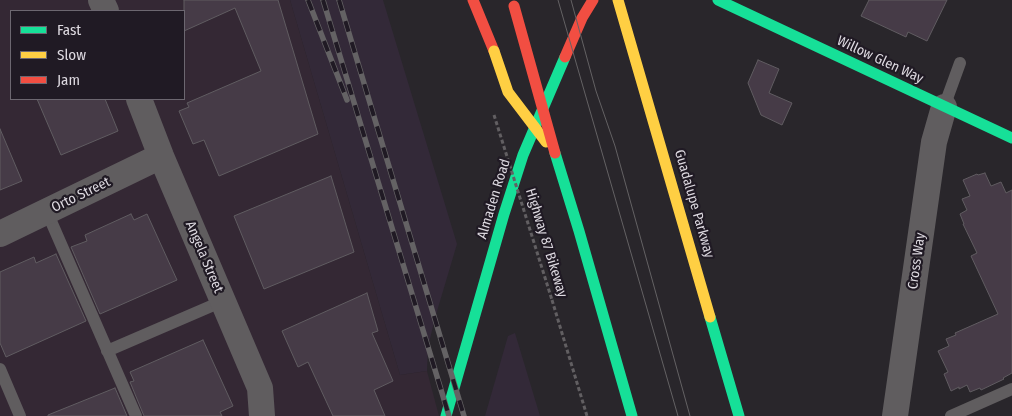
<!DOCTYPE html>
<style>
body{margin:0}
#map{position:relative;width:1012px;height:416px;overflow:hidden;background:#29262b;font-family:"Fira Sans Condensed",sans-serif}
canvas{display:block}
.legend{position:absolute;left:10px;top:10px;width:175px;height:90px;box-sizing:border-box;background:#201a24;border:1px solid #6c6770;margin:0;padding:6px 9px;list-style:none;font-size:15px;color:#dedae1}
.legend li{display:flex;align-items:center;gap:10px;height:25px}
.legend b{width:25px;border:1px solid #6c6770}
</style>
<div id="map">
<canvas width="1012" height="416"></canvas>
<ul class="legend">
<li><b style="height:6px;background:#16e098"></b>Fast</li>
<li><b style="height:6px;background:#ffcf43"></b>Slow</li>
<li><b style="height:6px;background:#f24e42"></b>Jam</li>
</ul>
</div>
<script>
const c = document.querySelector('canvas').getContext('2d');
c.lineJoin = 'round';
function paint(path, color) {
  c.fillStyle = color;
  c.fill(path, 'evenodd');
}
function toPath(rows) {
  const path = new Path2D();
  for (const r of rows) {
    path.moveTo(r[0], r[1]);
    for (let i = 2; i < r.length; i += 2) path.lineTo(r[i], r[i + 1]);
  }
  return path;
}
function stroke(path, color, width, dash) {
  c.strokeStyle = color;
  c.lineWidth = width;
  c.lineCap = dash ? 'butt' : 'round';
  c.setLineDash(dash || []);
  c.stroke(path);
}
function write(font, color, halo, rows, align = 'center') {
  c.font = font + ' "Fira Sans Condensed",sans-serif';
  c.lineWidth = 4.5;
  c.setLineDash([]);
  c.textBaseline = 'middle';
  c.strokeStyle = halo;
  c.fillStyle = color;
  for (const [text, x, y, turn = 0] of rows) {
    c.save();
    c.translate(x, y);
    c.rotate((+turn || 0) * Math.PI / 180);
    c.textAlign = isNaN(turn) ? turn : align;
    if (halo) c.strokeText(text, 0, 0);
    c.fillText(text, 0, 0);
    c.restore();
  }
}
paint(toPath([
 [290,0,383,0,457,244,435,318,428,347,427,371,400,375],
 [515,333,540,416,485,416,508,336]
]), '#332938');
paint(toPath([
 [0,0,290,0,400,375,427,371,439,416,0,416],
 [11,11,184,11,184,99,11,99]
]), '#342834');
const building = toPath([
 [184,0,278,0,318,134,219,176,204,140,193,144,179,111,189,107,187,103,261,71,235,8,184,31,184,0],
 [869,0,947,0,927,41,908,32,906,37,861,16,869,0],
 [758,60,779,69,769,93,792,103,782,125,761,115,748,83,758,60],
 [37,99,105,99,118,131,61,155,37,99],
 [0,129,22,181,0,190,0,129],
 [985,173,991,186,1001,182,1006,193,1012,190,1012,373,1003,378,1004,379,981,390,980,388,970,392,967,385,959,389,959,387,951,391,944,374,948,372,938,351,949,346,946,339,956,335,955,333,998,314,971,256,977,253,963,224,964,224,960,214,967,210,962,199,970,196,963,180,977,174,978,175,985,173],
 [331,176,354,252,264,289,234,216,331,176],
 [131,214,134,220,147,214,177,280,100,314,71,247,87,241,85,235,131,214],
 [56,254,86,321,6,357,0,343,0,272,34,257,36,263,56,254],
 [367,293,378,331,372,333,393,381,374,390,385,416,333,416,308,362,298,367,282,331,367,293],
 [203,340,233,406,220,412,222,416,144,416,130,382,134,381,130,372,203,340],
 [115,388,127,416,48,416,48,415,115,388]
]);
paint(building, '#463b47');
stroke(building, '#605c61', 1);
stroke(toPath([
 [552,300,587,416]
]), '#625f62', 3, [4, 2.5]);
stroke(toPath([
 [944,107,960,63],
 [47,212,136,416],
 [107,351,223,301],
 [0,369,20,416],
 [951,416,1012,389]
]), '#605d5f', 12);
stroke(toPath([
 [101,0,106,11],
 [139,99,161,156,260,388,262,416],
 [0,234,161,156],
 [895,416,934,142,944,107]
]), '#605d5f', 26);
stroke(toPath([
 [718,0,1012,138],
 [555,153,579,231,632,416],
 [710,317,739,416],
 [446,416,504,214,523,155,565,57]
]), '#16e098', 11);
stroke(toPath([
 [618,0,710,317]
]), '#ffcf43', 11);
stroke(toPath([
 [473,0,494,51],
 [565,57,582,18,593,0]
]), '#f24e42', 11);
stroke(toPath([
 [558,0,678,416],
 [571,0,596,91,615,146,690,416]
]), '#646264', 1);
const rail = toPath([
 [308,0,347,100],
 [323,0,449,416],
 [339,0,464,416]
]);
stroke(rail, '#646264', 5.5);
stroke(rail, '#201a24', 4, [11]);
stroke(toPath([
 [494,115,552,300]
]), '#625f62', 3, [4, 2.5]);
stroke(toPath([
 [494,51,508,92,546,142]
]), '#ffcf43', 11);
stroke(toPath([
 [514,6,555,153]
]), '#f24e42', 11);
write('14px', '#dedae1', '#201a24', [
 ["Willow Glen Way",880,60,25],
 ["Orto Street",81,195,-26],
 ["Almaden Road",494,199,-73],
 ["Guadalupe Parkway",694,204,74],
 ["Highway 87 Bikeway",546,243,73],
 ["Angela Street",204,257,67],
 ["Cross Way",917,261,-82]
]);
</script>
